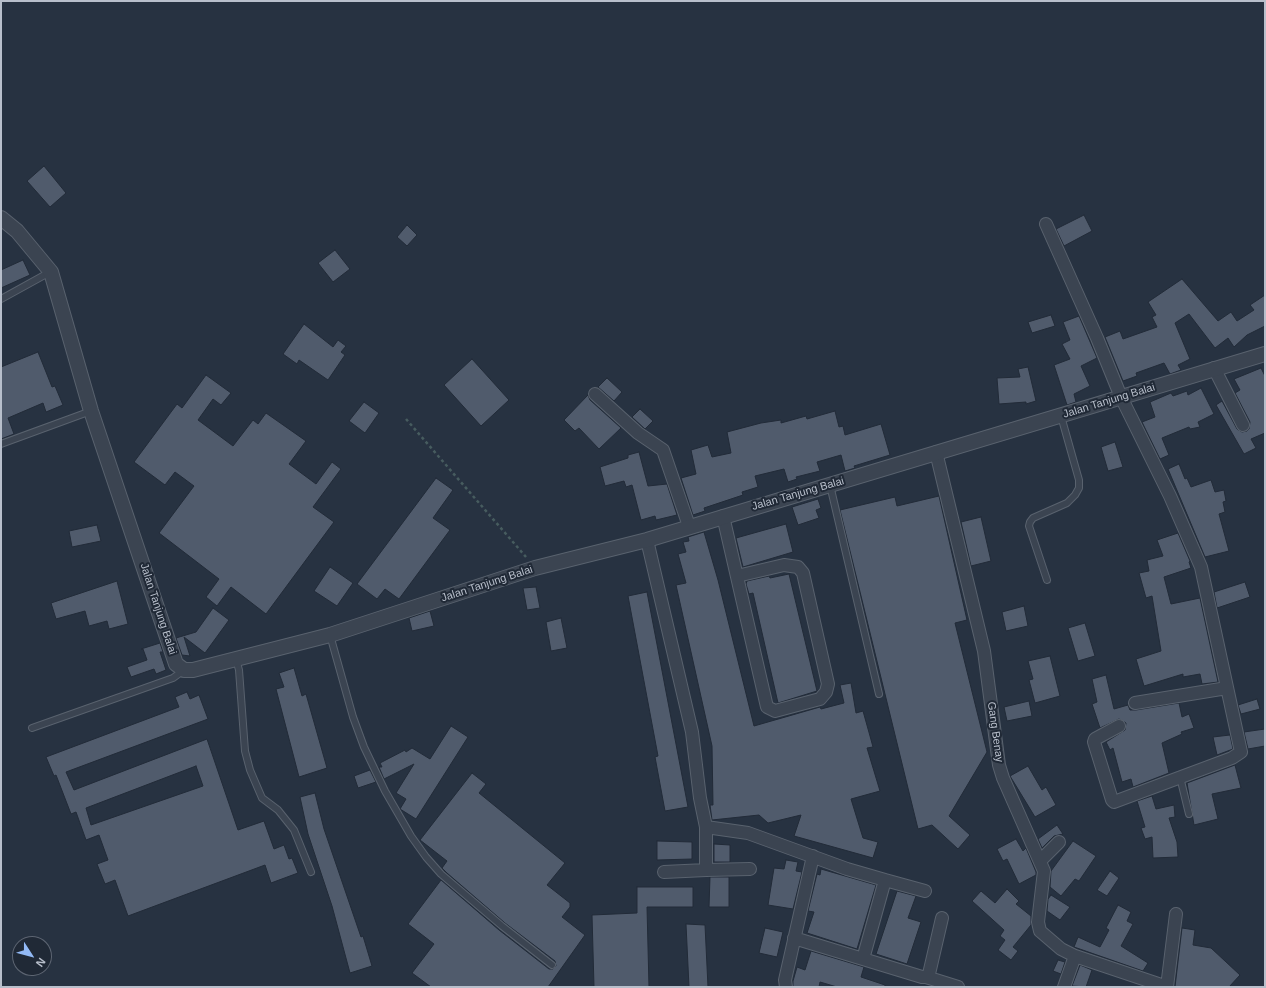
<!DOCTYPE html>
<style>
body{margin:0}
#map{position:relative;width:1266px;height:988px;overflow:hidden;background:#273241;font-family:Helvetica,sans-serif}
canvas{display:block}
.frame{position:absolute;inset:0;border:2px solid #b8bfcb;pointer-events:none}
.north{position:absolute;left:12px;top:936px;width:40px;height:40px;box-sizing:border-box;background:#202936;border:1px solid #5d6572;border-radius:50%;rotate:126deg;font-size:11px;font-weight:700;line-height:16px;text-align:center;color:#b8bfcb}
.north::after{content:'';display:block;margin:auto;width:14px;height:18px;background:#92b9f5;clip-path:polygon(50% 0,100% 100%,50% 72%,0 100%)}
</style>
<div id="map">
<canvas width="1266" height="988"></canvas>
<div class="frame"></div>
<div class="north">N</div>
</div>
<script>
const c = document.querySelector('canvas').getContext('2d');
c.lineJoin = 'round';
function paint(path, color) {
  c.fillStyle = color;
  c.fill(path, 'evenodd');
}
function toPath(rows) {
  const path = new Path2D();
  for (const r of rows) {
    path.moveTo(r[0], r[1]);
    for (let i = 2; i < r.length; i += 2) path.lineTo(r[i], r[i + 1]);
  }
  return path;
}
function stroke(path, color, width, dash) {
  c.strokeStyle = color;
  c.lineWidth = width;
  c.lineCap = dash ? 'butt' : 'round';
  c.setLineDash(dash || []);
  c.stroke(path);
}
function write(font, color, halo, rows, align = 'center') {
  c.font = font + ' Helvetica,sans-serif';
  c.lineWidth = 4;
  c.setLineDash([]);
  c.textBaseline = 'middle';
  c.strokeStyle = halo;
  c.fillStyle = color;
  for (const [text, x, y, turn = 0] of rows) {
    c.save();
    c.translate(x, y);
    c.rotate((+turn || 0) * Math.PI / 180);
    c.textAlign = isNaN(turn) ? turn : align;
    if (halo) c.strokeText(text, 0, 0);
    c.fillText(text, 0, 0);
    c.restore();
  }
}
const building = toPath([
 [44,166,66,193,50,207,27,181,44,166],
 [1084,215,1092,231,1064,246,1056,229,1084,215],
 [407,225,417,235,407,246,397,237,407,225],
 [335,250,350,269,333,282,318,263,335,250],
 [23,260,30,275,1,288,1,270,23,260],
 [1182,279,1218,321,1231,312,1237,321,1254,310,1250,305,1265,295,1265,326,1247,335,1234,347,1228,338,1215,348,1189,314,1175,323,1190,359,1178,365,1181,370,1170,374,1164,363,1136,373,1137,376,1123,381,1105,337,1120,331,1123,339,1157,327,1152,317,1156,315,1148,302,1182,279],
 [1051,315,1055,326,1032,333,1028,322,1051,315],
 [1079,316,1097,358,1081,366,1090,386,1074,394,1076,402,1067,405,1054,365,1070,359,1062,344,1070,340,1063,322,1079,316],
 [304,324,333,347,338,340,346,346,341,352,345,355,328,380,299,360,297,364,283,354,304,324],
 [38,352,52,387,55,386,63,405,46,412,43,403,8,418,14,434,1,439,1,367,38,352],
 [472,359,509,400,481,426,444,385,472,359],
 [1028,367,1036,401,1026,404,1026,402,999,404,997,378,1020,377,1018,369,1028,367],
 [1261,368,1265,376,1265,433,1251,439,1256,448,1244,454,1216,405,1222,401,1237,429,1242,432,1247,431,1249,429,1250,422,1235,393,1240,390,1234,379,1261,368],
 [206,375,231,393,221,405,213,399,198,420,233,446,253,420,258,424,266,413,306,441,289,464,316,484,332,462,341,469,313,507,334,522,266,614,231,587,217,606,206,597,219,579,159,533,194,486,175,472,165,485,134,462,177,404,182,408,206,375],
 [607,378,622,392,614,401,598,387,607,378],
 [1201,388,1214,414,1198,422,1200,427,1190,429,1189,427,1162,438,1169,455,1160,459,1142,422,1155,417,1150,402,1171,393,1173,396,1187,391,1188,395,1201,388],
 [588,395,590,400,621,428,599,449,579,428,575,431,564,420,588,395],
 [364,402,379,413,365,433,349,421,364,402],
 [640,409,653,421,645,429,632,417,640,409],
 [835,411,839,427,843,426,845,435,881,424,890,455,854,466,855,468,845,471,841,455,817,462,820,471,796,477,797,479,788,482,784,469,755,476,758,487,742,492,743,495,704,508,705,511,693,515,681,478,696,474,691,450,708,445,712,457,731,453,727,432,761,423,781,420,781,423,806,416,807,419,835,411],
 [1115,442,1123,467,1108,471,1101,447,1115,442],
 [639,452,648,486,667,484,677,515,656,520,655,516,641,520,632,485,626,487,624,481,605,486,600,467,628,458,628,455,639,452],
 [1179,464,1185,479,1187,478,1191,487,1211,480,1215,492,1224,490,1226,501,1223,502,1225,512,1219,514,1229,551,1205,557,1168,469,1179,464],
 [436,478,453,490,433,518,450,530,399,599,385,589,377,599,357,584,436,478],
 [939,496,967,620,955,623,987,752,949,816,970,835,958,849,932,825,918,829,840,510,895,497,897,506,939,496],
 [818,499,821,508,816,510,819,518,798,525,792,507,818,499],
 [981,517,991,561,971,566,961,522,981,517],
 [786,524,793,552,743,567,736,538,786,524],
 [97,525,101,541,72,547,69,531,97,525],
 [704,532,718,580,754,726,820,707,821,709,844,703,840,685,851,683,856,713,863,711,870,736,873,747,867,748,880,791,851,799,863,838,878,842,873,858,794,836,801,815,768,823,759,815,712,820,710,805,713,805,712,746,676,585,686,583,678,554,686,552,683,542,689,541,688,537,704,532],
 [1178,533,1190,561,1189,562,1191,568,1164,577,1171,604,1200,598,1218,682,1202,684,1200,674,1183,677,1183,674,1144,686,1136,659,1161,651,1152,596,1146,598,1139,573,1149,571,1147,560,1163,556,1157,540,1178,533],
 [330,567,353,583,337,606,314,591,330,567],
 [789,574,817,691,778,703,753,593,749,594,746,584,747,581,769,576,770,578,789,574],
 [117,581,128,624,109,629,107,621,89,626,85,611,56,619,51,603,117,581],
 [1245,582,1250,597,1217,608,1214,592,1245,582],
 [536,587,540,608,527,610,523,588,536,587],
 [647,592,688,807,665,811,655,757,658,756,628,596,647,592],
 [1024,606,1028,626,1006,631,1002,612,1024,606],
 [213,608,229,620,205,653,184,637,190,656,182,655,176,638,196,632,213,608],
 [430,611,434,626,412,631,409,618,430,611],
 [561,618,567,648,551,651,546,622,561,618],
 [1085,623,1095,656,1078,661,1068,628,1085,623],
 [160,643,163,652,160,652,166,670,156,674,154,669,131,677,127,667,147,660,143,649,141,649,160,643],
 [1050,656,1060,696,1035,703,1029,680,1033,679,1028,661,1050,656],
 [294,668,302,696,306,694,327,768,299,777,276,689,284,687,279,673,294,668],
 [1106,675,1114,709,1128,705,1130,710,1136,710,1179,703,1182,717,1189,714,1194,728,1181,732,1182,734,1162,743,1169,773,1133,787,1131,779,1122,782,1113,748,1110,750,1106,742,1125,730,1126,723,1119,719,1100,728,1092,704,1097,702,1092,679,1106,675],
 [187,692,190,699,199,695,208,719,66,772,74,790,207,739,238,830,264,821,274,849,284,845,289,859,292,858,298,873,271,883,265,865,128,916,115,880,105,884,97,864,108,860,99,835,86,840,76,812,71,814,56,775,54,776,46,757,179,707,175,697,187,692],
 [196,766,203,786,91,825,86,808,196,766],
 [1257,699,1260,709,1241,714,1238,705,1257,699],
 [1029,701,1032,716,1007,721,1004,707,1029,701],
 [451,726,468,737,416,819,400,809,406,799,396,793,414,764,384,779,379,767,382,767,380,763,405,750,406,752,412,748,430,759,451,726],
 [1265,729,1265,746,1248,749,1244,732,1265,729],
 [1230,735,1233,749,1217,755,1213,737,1230,735],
 [1235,765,1241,788,1212,794,1218,819,1194,825,1187,783,1235,765],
 [1028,766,1042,790,1046,787,1056,805,1035,817,1010,776,1028,766],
 [370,770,376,782,358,788,354,776,370,770],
 [472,773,486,784,479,793,565,863,547,885,570,903,570,907,562,917,585,935,548,987,431,987,412,973,434,944,408,924,441,880,499,930,549,969,553,969,556,966,555,961,505,923,447,873,442,868,447,861,420,840,472,773],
 [315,793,324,829,361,937,363,936,372,966,350,973,332,906,308,834,300,797,315,793],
 [1152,796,1156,809,1174,805,1175,817,1169,818,1177,842,1178,857,1153,858,1152,837,1145,839,1141,828,1145,827,1137,801,1152,796],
 [1057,825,1063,834,1054,836,1042,848,1038,839,1057,825],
 [1016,839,1023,851,1026,848,1036,872,1036,875,1019,884,1007,859,1003,861,997,849,1016,839],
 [657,841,692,842,692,859,657,860,657,841],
 [1073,841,1096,856,1079,881,1075,879,1061,896,1050,887,1051,871,1073,841],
 [714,844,730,845,730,862,714,862,714,844],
 [786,860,798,862,796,871,802,872,793,909,768,905,774,868,784,869,786,860],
 [821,869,876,885,857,949,807,933,814,912,808,911,817,874,820,875,821,869],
 [1110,871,1119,878,1107,896,1097,890,1110,871],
 [710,877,729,877,729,907,709,907,710,877],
 [637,887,693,887,693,907,647,907,649,987,594,987,592,915,637,913,637,887],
 [1007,889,1019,901,1016,904,1031,916,1031,925,1013,947,1018,951,1011,960,998,950,1005,940,1000,936,1004,930,972,901,981,891,995,903,1007,889],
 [897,891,916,896,908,918,921,922,907,964,876,954,897,891],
 [1051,895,1070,907,1060,920,1047,911,1048,899,1051,895],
 [1118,905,1131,912,1127,921,1133,924,1121,946,1148,963,1143,971,1074,947,1078,937,1100,947,1109,930,1106,928,1118,905],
 [686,924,705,925,708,987,689,987,686,924],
 [765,928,783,932,777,957,759,953,765,928],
 [1182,928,1195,930,1193,945,1211,948,1240,975,1229,987,1175,987,1182,928],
 [811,951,864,967,861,977,885,985,885,987,837,987,820,982,819,987,793,987,793,981,797,967,805,970,811,951],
 [1058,960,1065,962,1061,974,1053,971,1058,960],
 [1080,965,1092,970,1086,987,1072,986,1080,965]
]);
paint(building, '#505b6c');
stroke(building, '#222b38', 1);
const service = toPath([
 [1,299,50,272],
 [1,444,91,411],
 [830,485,879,694],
 [1047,580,1029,526,1030,522,1033,518,1067,503,1075,495,1079,488,1079,480,1061,416],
 [330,635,353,717,364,747,385,791,411,836,426,857,441,874,502,926,552,965],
 [236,659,239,670,245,751,250,770,262,798,278,810,294,830,311,872],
 [32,728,173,678,184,670],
 [1180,777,1189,814]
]);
const minor = toPath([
 [1046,224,1097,338,1121,397,1170,496,1201,567,1241,752,1232,758,1114,802,1112,800,1094,742,1095,739,1119,726],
 [1214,368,1243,425],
 [595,394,638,433,663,450,689,526],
 [936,452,984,651,999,765,1003,778,1044,871,1038,922,1040,931,1061,949,1075,956,1064,987],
 [723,516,767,707,775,711,820,699,826,692,828,684,803,573,798,567,784,565,737,576],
 [647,540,692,732,700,798,706,827,748,833,847,869,885,880,863,959],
 [1135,703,1227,688],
 [706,827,706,870,750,869],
 [1041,860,1059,842],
 [664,872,706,870],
 [885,880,925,891],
 [794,938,922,977,926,977,929,974,942,918],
 [1075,956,1167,987],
 [926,977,958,987],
 [786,987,785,980,813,856],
 [1167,987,1176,914]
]);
const tertiary = toPath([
 [1,218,17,231,51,272,91,411,176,664,184,670,193,670,330,635,535,568,647,540,1265,354]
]);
stroke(service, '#59626e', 8);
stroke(minor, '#59626e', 14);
stroke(tertiary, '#59626e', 16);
stroke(toPath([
 [406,419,526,557]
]), '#475c5f', 2.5, [3, 3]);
stroke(service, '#3b4451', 6);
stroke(minor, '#3b4451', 12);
stroke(tertiary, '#3b4451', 14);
write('11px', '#b8bfcb', '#202936', [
 ["Jalan Tanjung Balai",1109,401,-17],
 ["Jalan Tanjung Balai",798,494,-16],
 ["Jalan Tanjung Balai",487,584,-18],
 ["Jalan Tanjung Balai",158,609,72],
 ["Gang Benay",995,732,82]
]);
</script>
